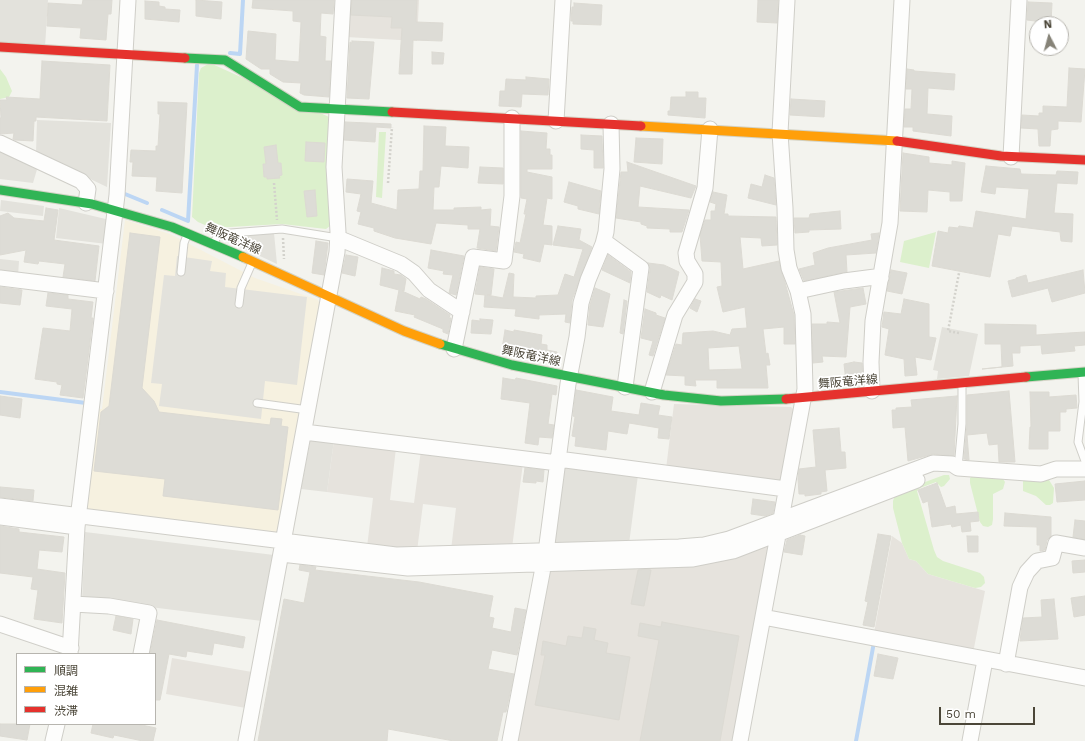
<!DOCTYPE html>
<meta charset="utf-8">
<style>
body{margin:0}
#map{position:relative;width:1085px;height:741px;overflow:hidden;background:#f3f3ee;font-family:"Work Sans","Noto Sans JP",sans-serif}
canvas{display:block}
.legend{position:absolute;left:16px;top:653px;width:140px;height:72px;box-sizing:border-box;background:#fff;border:1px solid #b7b5af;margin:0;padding:5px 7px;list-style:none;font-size:12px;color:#4b4638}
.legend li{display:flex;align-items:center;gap:8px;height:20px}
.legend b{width:20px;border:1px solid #b7b5af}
.north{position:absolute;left:1029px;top:16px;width:40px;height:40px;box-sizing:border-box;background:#fff;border:1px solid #b7b5af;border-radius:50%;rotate:354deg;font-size:11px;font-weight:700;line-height:16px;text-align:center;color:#4b4638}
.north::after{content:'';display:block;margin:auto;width:14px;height:18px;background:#868378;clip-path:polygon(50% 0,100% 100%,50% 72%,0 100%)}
.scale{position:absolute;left:939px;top:707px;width:96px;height:18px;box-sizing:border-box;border:2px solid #4b4638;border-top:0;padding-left:5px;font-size:12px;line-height:14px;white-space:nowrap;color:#4b4638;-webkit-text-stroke:3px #fff;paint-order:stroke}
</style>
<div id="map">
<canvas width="1085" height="741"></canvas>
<ul class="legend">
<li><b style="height:5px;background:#30b455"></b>順調</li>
<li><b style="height:5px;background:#ff9f0a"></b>混雑</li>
<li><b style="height:5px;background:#e5322d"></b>渋滞</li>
</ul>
<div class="north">N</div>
<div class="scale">50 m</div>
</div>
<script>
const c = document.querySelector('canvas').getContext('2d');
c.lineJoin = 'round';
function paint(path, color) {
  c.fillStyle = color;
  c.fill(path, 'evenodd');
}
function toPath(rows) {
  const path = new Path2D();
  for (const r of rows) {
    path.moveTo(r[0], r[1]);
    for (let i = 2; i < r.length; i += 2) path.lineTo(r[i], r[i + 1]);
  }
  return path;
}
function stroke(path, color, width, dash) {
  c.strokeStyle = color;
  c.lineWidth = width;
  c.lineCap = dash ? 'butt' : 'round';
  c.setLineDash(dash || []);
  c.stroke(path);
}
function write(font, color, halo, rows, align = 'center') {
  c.font = font + ' "Work Sans","Noto Sans JP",sans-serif';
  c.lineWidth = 3.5;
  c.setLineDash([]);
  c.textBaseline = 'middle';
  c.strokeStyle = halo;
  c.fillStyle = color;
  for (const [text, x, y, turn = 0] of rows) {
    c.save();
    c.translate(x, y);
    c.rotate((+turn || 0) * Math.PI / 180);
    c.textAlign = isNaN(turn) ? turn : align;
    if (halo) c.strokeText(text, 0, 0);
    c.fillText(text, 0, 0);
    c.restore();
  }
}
paint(toPath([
 [125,220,170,234,255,278,318,300,321,306,279,536,83,511,95,409,102,409]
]), '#f6f1e0');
paint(toPath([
 [348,0,419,0,417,41,346,37],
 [674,404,791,407,793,409,780,484,666,469],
 [334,440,396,448,390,500,414,503,421,450,523,463,512,548,451,550,456,508,423,504,417,551,367,547,373,498,327,492],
 [892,536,902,543,909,559,916,561,928,574,985,591,974,648,971,651,874,633],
 [772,540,735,741,514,741,546,568],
 [172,658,252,672,246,708,166,694]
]), '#e6e3dd');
paint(toPath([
 [210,63,329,117,327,179,330,221,330,226,326,229,282,224,212,228,198,222,192,217,199,73,201,68],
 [0,69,6,77,12,91,9,97,0,99],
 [379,132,386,132,382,198,376,197],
 [936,232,929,268,900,262,904,241],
 [944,475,949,475,950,479,944,486,941,487,936,482,920,488,917,491,934,550,937,557,943,561,980,573,984,577,985,583,981,587,975,588,928,574,916,561,909,559,902,543,893,508,893,501,895,495,901,491],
 [973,475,1003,479,1005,482,1003,489,993,494,993,519,992,525,988,527,983,526,980,522,970,483,970,478],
 [1026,479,1049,480,1054,488,1053,503,1050,505,1046,505,1036,496,1023,491,1023,481]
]), '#dcf0cc');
paint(toPath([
 [0,0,48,0,45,47,0,44],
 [37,120,111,123,107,187,36,153],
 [0,149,38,166,33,183,0,179],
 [1,200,44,206,43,216,0,211],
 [59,208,110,220,107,244,56,238],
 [274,233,277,264,230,242,230,236],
 [177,256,212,261,210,271,226,273,225,287,307,297,297,385,265,381,261,419,159,406,162,384,151,383,164,275,175,276],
 [0,259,19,261,18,276,0,274],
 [942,327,978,334,969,376,937,379,938,371,933,370],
 [311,437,334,440,327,492,301,489],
 [565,466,638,475,629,544,552,547,562,469],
 [85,532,274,555,262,621,110,602,82,601]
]), '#e3e2dc');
stroke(toPath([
 [230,53,240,54,243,0],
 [125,194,147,203],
 [162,210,188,221,197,65],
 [0,392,86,403],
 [856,741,874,642]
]), '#bcd6f4', 4);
const building = toPath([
 [83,0,112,0,111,14,108,14,106,40,80,38,81,28,47,26,48,3,82,5,83,0],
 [196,0,222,2,221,19,196,16,196,0],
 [253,0,334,0,333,14,321,13,320,36,326,37,325,61,331,61,329,97,304,95,300,93,301,83,283,82,270,74,270,69,261,69,246,59,248,31,276,34,275,60,299,62,301,22,293,21,293,11,252,8,253,0],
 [352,0,417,0,416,22,443,23,442,41,413,40,412,74,399,74,402,28,391,28,392,17,351,15,352,0],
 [758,0,778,0,777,23,757,22,758,0],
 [145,1,159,2,159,6,165,7,165,9,180,10,179,22,145,19,145,1],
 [1028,2,1052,3,1051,23,1027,20,1028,2],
 [574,3,602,5,601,25,573,24,573,21,571,21,572,7,574,7,574,3],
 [352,41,374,42,369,99,347,98,350,42,352,43,352,41],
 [432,52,444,53,443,64,432,64,432,52],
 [42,61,110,65,107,121,36,117,36,121,34,121,33,141,15,140,13,139,14,133,0,134,0,118,1,118,0,100,7,100,6,97,40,99,42,61],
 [1069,68,1085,69,1081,122,1058,121,1058,129,1051,130,1050,146,1039,146,1038,129,1021,128,1022,115,1039,116,1039,113,1043,113,1043,106,1067,107,1069,68],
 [907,69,914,70,914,71,955,74,954,90,928,88,927,114,952,116,951,136,913,131,913,127,904,127,905,109,911,109,912,89,906,89,907,69],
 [526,77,549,79,548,95,522,94,521,107,499,106,500,91,505,91,506,79,526,80,526,77],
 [686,92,698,92,698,98,706,98,705,118,668,115,668,111,670,111,671,97,686,97,686,92],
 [791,99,825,101,824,117,790,115,791,99],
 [158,102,187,103,182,193,156,191,157,177,132,176,133,162,130,162,131,150,156,151,156,146,158,146,160,114,158,114,158,102],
 [345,122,391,124,391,128,376,127,375,142,344,140,345,122],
 [424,126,446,127,445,146,469,147,468,168,441,166,439,187,434,187,433,210,454,210,454,208,481,207,481,210,491,209,490,226,499,227,496,251,477,248,480,229,468,229,468,225,436,223,431,244,395,238,374,231,374,228,358,224,361,212,357,211,361,194,346,192,347,179,373,181,371,203,397,210,398,190,419,189,420,171,423,171,424,126],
 [521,131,547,133,546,149,550,149,550,155,552,155,552,169,527,169,527,172,552,177,552,199,547,198,543,225,552,226,552,245,544,244,540,262,523,258,524,254,514,252,516,242,520,243,526,214,524,214,527,199,521,198,521,131],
 [581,135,602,136,603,168,594,168,594,150,581,149,581,135],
 [636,138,663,139,662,164,634,162,636,138],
 [306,142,325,143,324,162,305,161,306,142],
 [276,145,278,163,281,163,282,175,279,176,280,178,267,179,267,177,264,177,263,164,266,164,264,147,276,145],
 [903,153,929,157,929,163,952,165,952,161,965,163,962,201,950,201,950,192,928,190,927,212,900,211,903,153],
 [627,162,696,186,691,198,640,186,638,207,689,210,682,232,670,232,670,229,647,228,647,226,641,224,641,222,616,218,621,172,628,172,627,162],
 [986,166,1020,169,1021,174,1056,175,1057,171,1078,172,1077,184,1057,183,1054,213,1073,214,1072,242,1061,241,1060,232,1012,226,1010,236,998,234,990,277,932,266,938,231,948,233,949,227,958,228,959,226,973,228,976,211,1026,219,1029,189,996,187,995,194,981,192,986,166],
 [480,167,503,168,503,184,478,183,480,167],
 [765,175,774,178,776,205,748,198,751,184,762,187,765,175],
 [569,182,601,191,599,214,578,209,578,206,564,202,569,182],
 [315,190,317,216,307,217,304,191,315,190],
 [713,192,727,195,724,214,728,214,728,216,776,217,777,245,762,246,761,238,740,237,743,269,779,261,794,315,795,344,784,344,784,327,763,329,766,354,768,353,770,365,766,365,768,388,717,388,717,380,695,380,696,386,685,385,685,376,666,375,676,344,682,345,683,333,713,331,730,335,732,329,747,328,745,307,723,312,717,287,722,286,721,262,702,261,700,235,705,220,711,220,711,211,715,211,716,204,710,202,713,192],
 [739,346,742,369,709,370,708,348,739,346],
 [46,208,58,210,54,240,99,246,95,281,63,277,65,264,39,261,38,264,24,262,26,250,0,255,0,216,8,213,14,218,44,221,46,208],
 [840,211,841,229,809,230,809,232,795,233,794,218,809,218,810,214,840,211],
 [558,226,581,229,579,240,592,247,572,300,570,323,565,322,566,314,539,315,539,319,515,316,516,309,484,307,485,295,475,294,480,267,494,269,491,295,487,295,503,298,509,273,514,274,513,297,536,298,536,296,558,295,565,274,574,277,583,249,553,245,558,226],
 [130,233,160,237,142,388,154,401,159,412,270,425,271,418,282,419,281,426,288,427,278,510,163,496,165,479,94,471,101,412,109,406,130,233],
 [879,233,876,253,846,255,847,272,804,281,799,269,815,265,813,253,828,248,872,240,871,234,879,233],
 [316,241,328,243,324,275,312,273,316,241],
 [431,250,464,256,456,295,449,293,453,275,443,274,444,271,428,268,431,250],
 [346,255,358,257,355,276,342,273,346,255],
 [608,255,631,272,630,283,602,270,608,255],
 [648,263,664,265,679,272,672,300,661,295,660,298,647,292,650,269,648,263],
 [382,268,394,271,394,274,401,275,406,279,404,291,402,291,420,299,421,297,426,299,450,315,449,318,451,318,448,334,443,332,443,329,414,317,415,315,395,311,399,290,380,285,382,268],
 [891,270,907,273,902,294,887,291,891,270],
 [1083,270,1085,293,1052,302,1048,288,1012,297,1008,281,1016,279,1016,278,1026,275,1028,283,1083,270],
 [0,287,22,290,20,305,0,303,0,287],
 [595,288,610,294,603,327,588,325,590,305,595,288],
 [863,288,866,304,850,307,846,357,822,356,823,362,813,363,812,324,827,324,827,322,840,323,834,292,863,288],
 [48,293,68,295,68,299,93,302,91,318,93,318,83,398,60,395,62,385,57,384,57,382,35,379,43,328,70,331,72,309,46,306,48,293],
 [695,299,701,301,697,312,690,308,695,299],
 [904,299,929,304,929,337,936,338,931,360,915,357,917,375,905,376,904,359,885,355,889,329,882,327,884,312,901,314,904,299],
 [624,300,627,301,623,334,620,333,624,300],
 [645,309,656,313,656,315,665,318,653,356,649,355,653,341,641,338,645,309],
 [480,319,493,320,491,334,471,333,472,320,480,321,480,319],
 [985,324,1036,325,1036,335,1085,332,1085,345,1074,346,1075,351,1042,354,1041,345,1020,346,1020,353,1012,353,1013,366,982,369,1002,367,1001,344,985,344,985,324],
 [505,330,514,332,514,330,542,335,541,344,547,345,547,350,557,352,555,361,541,359,542,354,520,351,520,354,502,349,505,330],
 [854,362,862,363,863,380,846,382,844,364,854,362],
 [503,378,515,380,516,378,557,386,556,395,552,394,548,424,554,425,552,438,539,437,538,445,525,443,530,403,501,399,503,378],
 [576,390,613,397,611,411,639,415,641,403,660,406,658,415,672,417,669,439,658,438,659,428,629,423,627,434,608,431,606,450,575,446,576,437,572,436,575,417,573,416,576,390],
 [1009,391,1015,462,999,462,998,444,989,445,987,433,967,435,969,460,964,459,967,424,967,395,1009,391],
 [1030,392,1049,392,1049,397,1076,395,1077,408,1066,409,1066,412,1060,412,1060,431,1048,431,1048,449,1029,449,1030,427,1031,427,1030,392],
 [0,396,22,399,20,418,0,415,0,396],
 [957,396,954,456,933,454,908,461,905,427,893,428,892,410,896,410,896,408,912,407,911,400,957,396],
 [839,428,841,452,845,452,846,468,825,470,827,491,821,492,821,494,805,496,805,494,799,494,798,479,799,469,816,467,813,430,839,428],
 [525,468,544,470,543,482,536,481,536,483,523,482,525,468],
 [1085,481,1085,500,1057,502,1055,484,1085,481],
 [937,483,946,508,955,506,956,514,978,512,979,521,970,522,971,531,962,532,961,525,952,527,951,524,932,527,928,501,923,503,918,490,937,483],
 [0,487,34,490,33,501,0,497,0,487],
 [753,499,775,502,773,513,765,516,751,514,753,499],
 [1005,513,1051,517,1051,536,1047,540,1045,550,1040,551,1040,545,1037,545,1037,527,1004,526,1005,513],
 [1075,520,1085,521,1085,539,1073,537,1075,520],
 [0,526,19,529,19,532,64,537,62,552,39,550,37,569,65,573,62,623,34,619,38,590,31,589,33,577,0,573,0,526],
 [878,534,891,536,874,627,863,625,868,602,865,601,878,534],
 [800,535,805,536,802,555,784,552,787,540,800,535],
 [967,536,978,536,978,552,968,552,967,536],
 [1085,560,1085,572,1073,573,1072,561,1085,560],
 [300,565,316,567,315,570,419,582,493,596,489,617,494,618,492,628,511,632,515,608,526,610,517,655,492,650,488,669,514,674,506,712,503,712,497,741,454,741,388,729,387,741,258,741,284,599,304,603,310,572,299,570,300,565],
 [646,569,651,570,644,606,631,604,638,570,646,569],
 [1085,596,1085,615,1074,617,1071,598,1085,596],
 [1054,599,1058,639,1020,641,1023,618,1042,617,1041,600,1054,599],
 [116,616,133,619,131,634,113,630,116,616],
 [157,620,245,637,243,648,214,643,212,655,187,651,186,657,169,654,160,700,155,700,155,654,150,654,157,620],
 [662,622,739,636,720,741,640,741,659,640,638,636,640,623,661,627,662,622],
 [584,627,596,629,594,640,608,643,606,653,630,657,619,720,535,705,545,655,541,655,543,641,566,646,568,636,582,638,584,627],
 [878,654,898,658,893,679,874,676,878,654],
 [0,724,30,724,27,740,0,736,0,724],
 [93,724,137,724,156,728,153,741,143,741,114,735,113,738,91,733,93,724]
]);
paint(building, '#dddcd6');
stroke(building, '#dcdad3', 1);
const lane = toPath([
 [215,241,218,234,282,229,338,238],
 [181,272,184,243,187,235],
 [239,304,241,288,252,263],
 [1082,374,1083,402,1078,442,1085,461],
 [257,403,308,410],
 [958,468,962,424,962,385]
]);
const street = toPath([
 [556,121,563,0],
 [0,143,81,181,88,189,86,203],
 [1011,157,1019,0],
 [338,238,401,264,414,273,429,290,462,312],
 [604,242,608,244,641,268,625,387],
 [0,278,106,291],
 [798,291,844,281,875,277,881,278],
 [454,349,473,257,504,261,512,196,512,118],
 [872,391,871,362,873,321,890,223,902,0],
 [652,392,675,315,695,282,695,274,687,261,686,253,705,188,710,129],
 [304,432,558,463],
 [558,459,786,489],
 [0,506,396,555,679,547,704,545,729,539,933,463,952,464,958,468,1041,474,1056,469,1085,469],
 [0,517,77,527],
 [281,554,408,568,693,559,733,551,917,480],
 [73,604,109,606,149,613,141,654],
 [763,617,1085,678],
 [0,624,71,648],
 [70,654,77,527,117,195,128,0],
 [1006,664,1020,587,1027,572,1037,561,1052,558,1056,543,1085,548],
 [53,741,57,724],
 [246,741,337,252,338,232,334,167,343,0],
 [510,741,546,552,568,384,577,337,581,303,588,280,603,244,606,232,612,169,611,124],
 [740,741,805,389,803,314,798,291,789,268,786,250,785,208,780,133,787,0],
 [970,741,985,660]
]);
const fast = toPath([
 [185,58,225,60,300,107,392,112],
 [0,190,92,204,172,227,243,257],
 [440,344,512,365,664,395,721,401,786,399],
 [1026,377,1085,372]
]);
const slow = toPath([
 [641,126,897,141],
 [243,257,404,331,440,344]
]);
const jam = toPath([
 [0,47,185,58],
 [392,112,641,126],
 [897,141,1001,156,1085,160],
 [786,399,1026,377]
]);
stroke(lane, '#cfcec8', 9);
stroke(street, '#cfcec8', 17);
stroke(fast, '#d3d2c4', 11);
stroke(slow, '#d3d2c4', 11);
stroke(jam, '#d3d2c4', 11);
stroke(toPath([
 [274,183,277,220],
 [388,183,392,127],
 [283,238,284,259],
 [959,333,948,331,959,273]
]), '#d3d2cc', 2.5, [2, 2]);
stroke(lane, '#fdfdfc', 7);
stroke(street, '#fdfdfc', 15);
stroke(fast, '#30b455', 9);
stroke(slow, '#ff9f0a', 9);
stroke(jam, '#e5322d', 9);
write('12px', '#4b4638', '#fff', [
 ["舞阪竜洋線",233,239,24],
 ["舞阪竜洋線",531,356,12],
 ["舞阪竜洋線",848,382,-5]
]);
</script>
